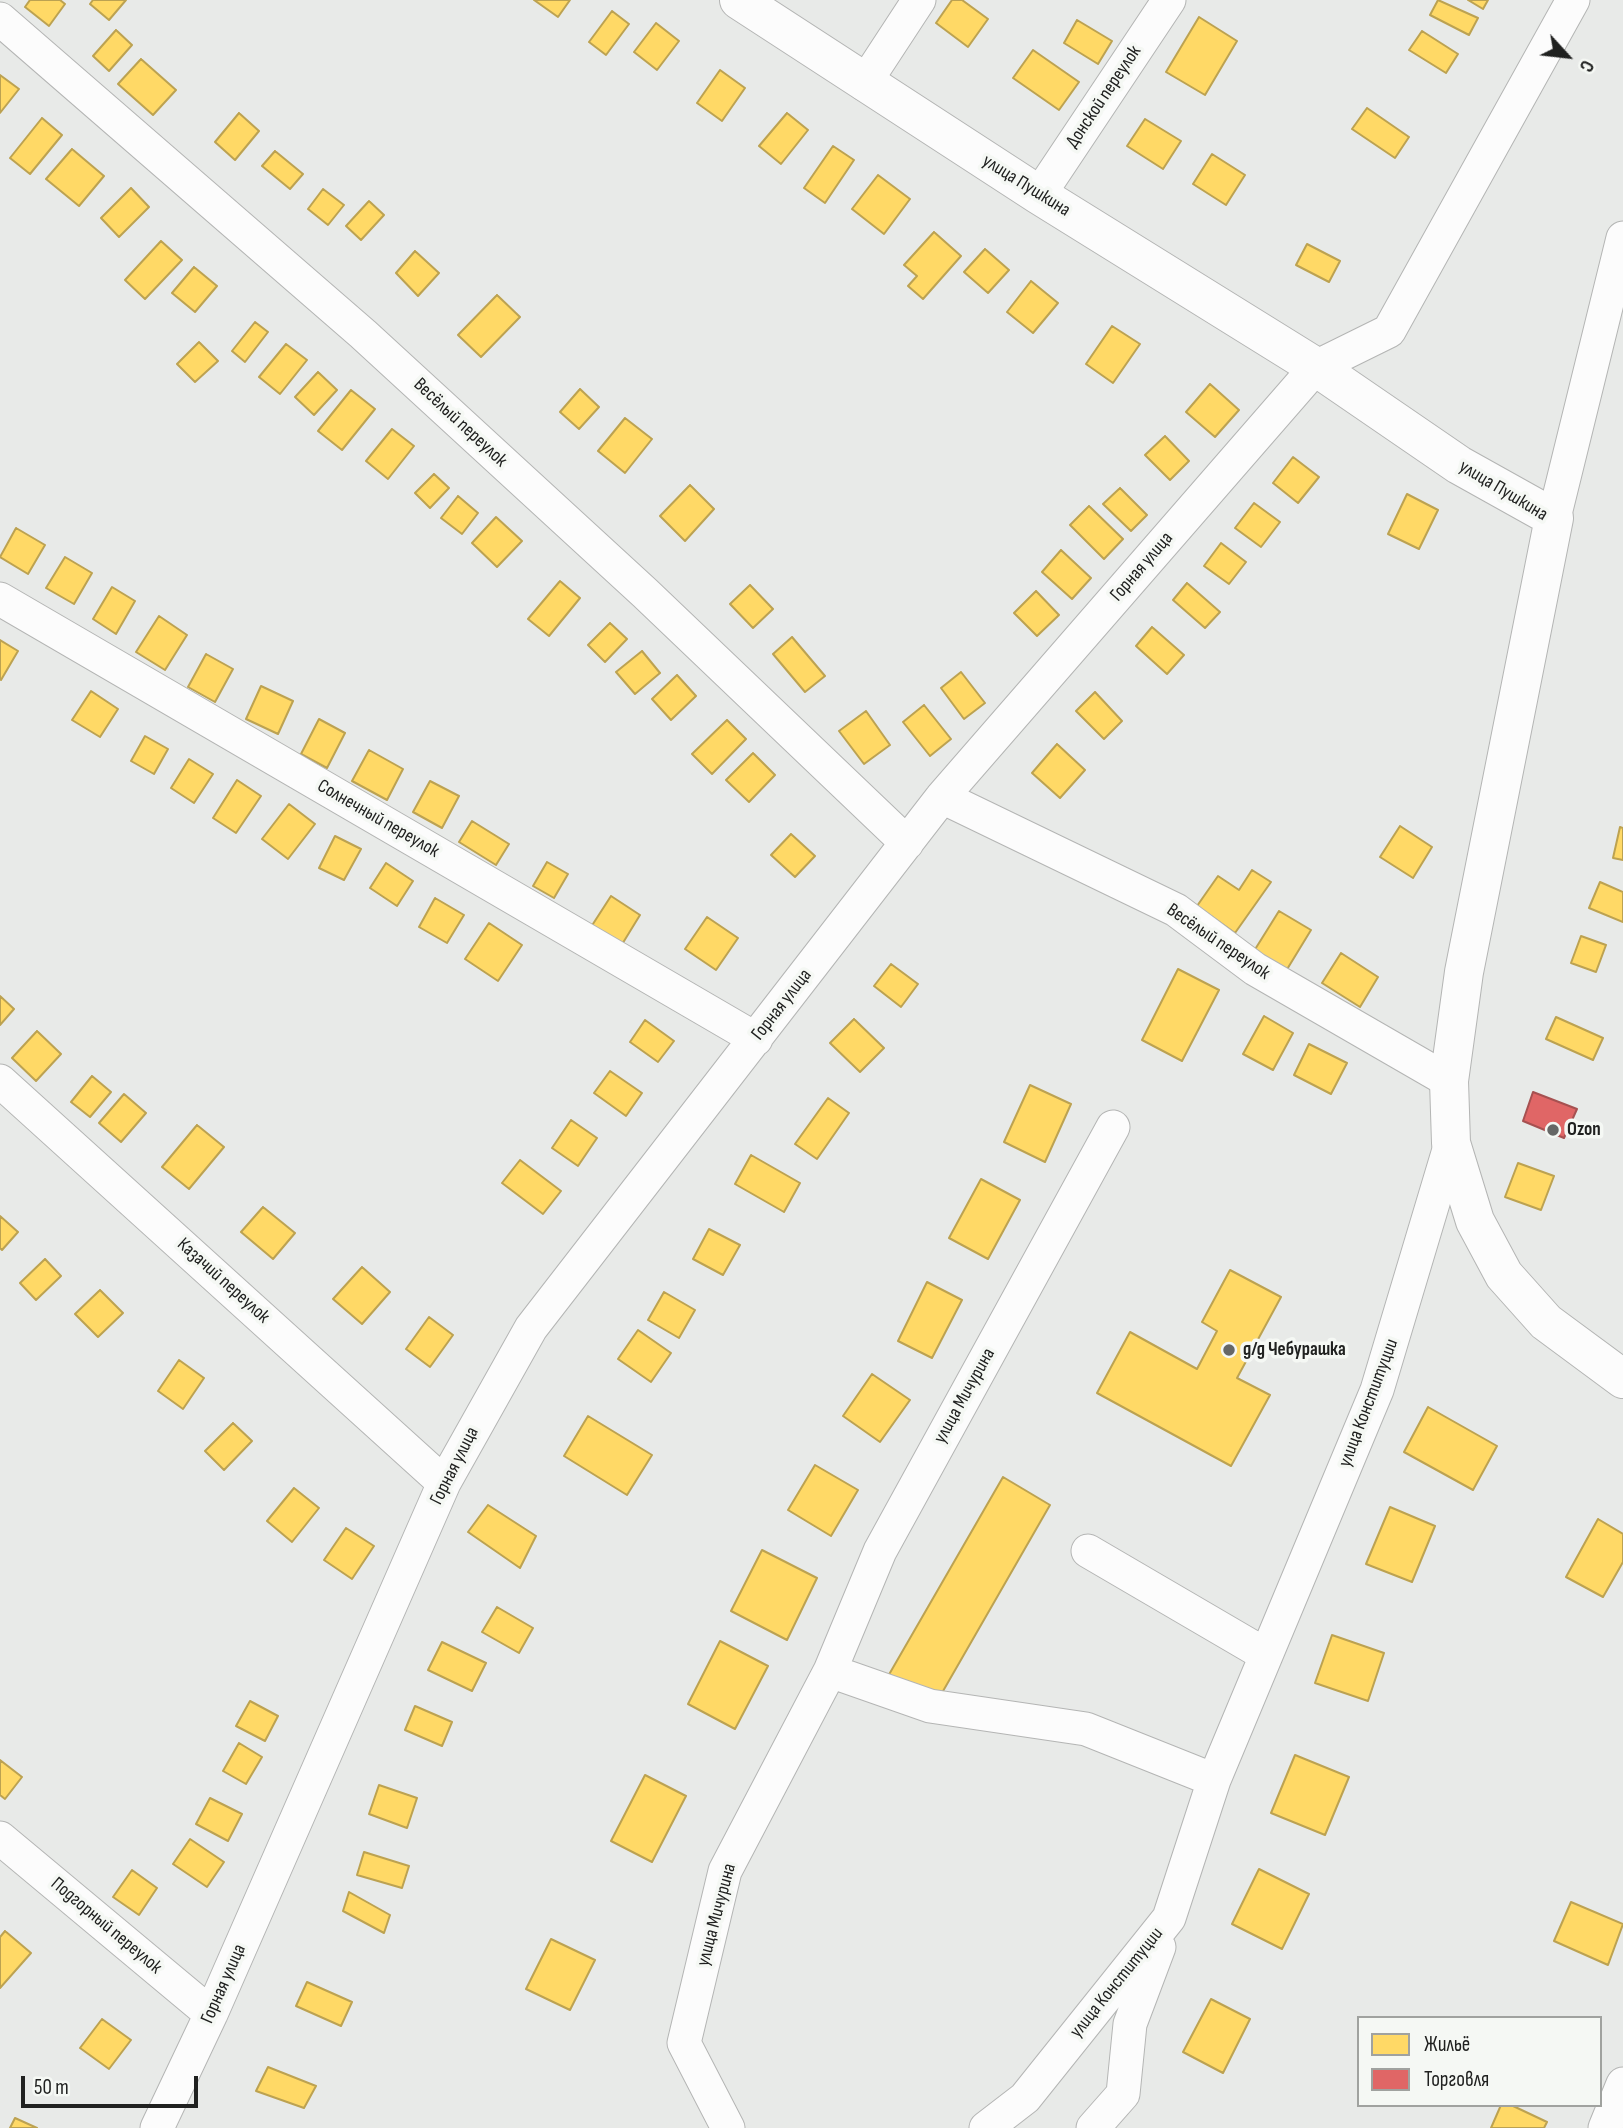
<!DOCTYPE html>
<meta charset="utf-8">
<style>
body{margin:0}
#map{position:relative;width:1623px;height:2128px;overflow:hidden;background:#e8eae8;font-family:"Sofia Sans Condensed",sans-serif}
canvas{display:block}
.legend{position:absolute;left:1357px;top:2016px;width:245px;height:91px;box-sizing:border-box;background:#f5f8f4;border:2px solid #a0a29f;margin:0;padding:9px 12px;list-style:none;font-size:21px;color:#202120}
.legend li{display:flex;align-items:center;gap:14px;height:35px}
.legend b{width:35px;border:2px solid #a0a29f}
.north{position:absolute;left:1532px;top:21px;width:70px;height:70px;-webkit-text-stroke:5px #f5f8f4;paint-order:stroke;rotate:117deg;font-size:19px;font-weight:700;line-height:28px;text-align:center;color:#202120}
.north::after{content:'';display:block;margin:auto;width:24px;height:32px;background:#202120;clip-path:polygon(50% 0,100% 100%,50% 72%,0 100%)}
.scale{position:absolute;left:21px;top:2076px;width:177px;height:32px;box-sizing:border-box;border:4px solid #202120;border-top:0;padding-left:9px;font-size:21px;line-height:24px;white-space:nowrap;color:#202120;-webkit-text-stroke:5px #f5f8f4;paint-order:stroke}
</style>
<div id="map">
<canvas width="1623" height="2128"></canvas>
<ul class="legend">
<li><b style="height:19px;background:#ffd966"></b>Жильё</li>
<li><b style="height:19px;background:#e06666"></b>Торговля</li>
</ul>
<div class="north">С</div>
<div class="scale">50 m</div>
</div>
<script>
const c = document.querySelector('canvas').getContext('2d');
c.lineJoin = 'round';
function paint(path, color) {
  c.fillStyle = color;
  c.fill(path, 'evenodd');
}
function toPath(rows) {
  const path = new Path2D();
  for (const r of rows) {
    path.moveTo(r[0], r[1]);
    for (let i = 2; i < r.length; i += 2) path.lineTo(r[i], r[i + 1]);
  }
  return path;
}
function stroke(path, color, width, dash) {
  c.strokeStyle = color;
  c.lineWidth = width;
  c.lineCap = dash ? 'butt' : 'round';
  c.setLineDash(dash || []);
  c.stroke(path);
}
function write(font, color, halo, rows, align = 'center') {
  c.font = font + ' "Sofia Sans Condensed",sans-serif';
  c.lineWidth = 7;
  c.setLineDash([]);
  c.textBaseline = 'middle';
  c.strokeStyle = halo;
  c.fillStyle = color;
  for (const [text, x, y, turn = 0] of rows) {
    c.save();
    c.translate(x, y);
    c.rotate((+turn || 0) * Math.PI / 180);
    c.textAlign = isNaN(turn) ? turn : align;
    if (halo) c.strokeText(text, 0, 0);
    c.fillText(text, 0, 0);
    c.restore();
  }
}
const homes = toPath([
 [30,0,60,0,65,4,49,26,25,7,30,0],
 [93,0,126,0,109,20,90,4,93,0],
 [534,0,570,0,558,17,534,0],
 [952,0,962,0,988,19,968,47,936,23,952,0],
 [1438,0,1478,18,1469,35,1430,15,1438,0],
 [1468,0,1488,0,1483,9,1468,0],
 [612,11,629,24,606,55,589,42,612,11],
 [1199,17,1237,41,1205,95,1166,72,1199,17],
 [1077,20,1112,41,1098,64,1064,43,1077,20],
 [656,23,679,41,657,70,634,52,656,23],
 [116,30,132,45,109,71,93,56,116,30],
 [1422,31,1458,54,1446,73,1409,50,1422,31],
 [1033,50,1079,82,1059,110,1013,78,1033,50],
 [141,59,176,90,153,115,118,84,141,59],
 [720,70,745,88,722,121,697,103,720,70],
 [0,75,19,89,0,113,0,75],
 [1367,108,1409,137,1395,158,1352,129,1367,108],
 [239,113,259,131,235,160,215,142,239,113],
 [787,113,808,130,781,164,759,146,787,113],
 [42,118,62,135,30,174,10,158,42,118],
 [1145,119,1181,141,1163,169,1127,146,1145,119],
 [833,146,854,160,825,203,804,188,833,146],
 [72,149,104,176,79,206,46,179,72,149],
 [275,151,303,174,290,189,262,166,275,151],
 [1212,154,1245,175,1226,205,1193,184,1212,154],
 [878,175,910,199,884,234,852,209,878,175],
 [131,188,149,207,119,237,101,218,131,188],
 [323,189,344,205,328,225,308,209,323,189],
 [369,201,384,215,361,240,346,226,369,201],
 [934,232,961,256,923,299,908,286,917,276,904,265,934,232],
 [161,241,182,260,145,299,125,280,161,241],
 [1307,244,1340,261,1329,282,1296,265,1307,244],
 [985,249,1009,270,988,293,964,272,985,249],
 [415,251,439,273,418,296,396,273,415,251],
 [194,267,217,286,195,312,172,293,194,267],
 [1031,281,1058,303,1033,333,1007,312,1031,281],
 [497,295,520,317,481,357,458,335,497,295],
 [255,322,268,332,245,362,232,351,255,322],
 [1112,326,1140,344,1113,383,1086,364,1112,326],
 [199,342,218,361,195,382,177,364,199,342],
 [286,344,307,360,280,394,259,377,286,344],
 [318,372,337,390,314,415,295,397,318,372],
 [1210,384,1239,410,1215,437,1186,412,1210,384],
 [580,389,599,407,579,429,560,412,580,389],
 [351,390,375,409,342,450,318,431,351,390],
 [625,418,652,439,625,473,598,451,625,418],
 [392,429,414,446,388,479,366,461,392,429],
 [1165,436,1189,461,1170,480,1145,455,1165,436],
 [1293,457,1319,477,1298,503,1273,483,1293,457],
 [434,474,449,488,430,508,415,493,434,474],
 [690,485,714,509,685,541,660,516,690,485],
 [1120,488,1147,515,1131,531,1103,504,1120,488],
 [1407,494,1438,510,1419,549,1388,534,1407,494],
 [458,496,478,513,462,534,441,518,458,496],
 [1254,503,1280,522,1261,547,1235,528,1254,503],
 [1089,506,1123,539,1104,559,1070,525,1089,506],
 [496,517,522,541,497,567,472,543,496,517],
 [16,528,45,545,28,574,0,557,16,528],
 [1221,543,1246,562,1229,584,1204,566,1221,543],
 [1061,550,1091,578,1072,599,1042,572,1061,550],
 [65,557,92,573,74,604,46,588,65,557],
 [560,581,580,598,549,636,528,619,560,581],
 [1187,583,1220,612,1205,628,1173,600,1187,583],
 [750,585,773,609,753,628,730,604,750,585],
 [112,587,135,601,116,634,93,619,112,587],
 [1036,591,1059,615,1037,636,1014,613,1036,591],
 [159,616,187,635,165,670,136,652,159,616],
 [610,623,627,639,605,662,588,645,610,623],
 [1152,627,1184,655,1167,674,1136,646,1152,627],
 [792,637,825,676,805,692,773,654,792,637],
 [0,640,18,651,1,680,0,679,0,640],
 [642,651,660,673,635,694,616,672,642,651],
 [206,654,233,669,215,702,188,687,206,654],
 [961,672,985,703,964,719,941,688,961,672],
 [677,675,696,696,671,720,652,699,677,675],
 [261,686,293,701,278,734,246,719,261,686],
 [91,691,118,709,100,737,72,720,91,691],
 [1095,692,1122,721,1104,739,1076,711,1095,692],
 [924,705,951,739,930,756,903,722,924,705],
 [866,711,890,745,864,764,839,731,866,711],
 [319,719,345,733,327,768,301,754,319,719],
 [727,720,746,739,712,774,692,754,727,720],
 [145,736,168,749,154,774,131,761,145,736],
 [1057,744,1085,770,1060,798,1032,773,1057,744],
 [369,750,403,769,387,800,352,781,369,750],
 [753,753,775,775,749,802,726,780,753,753],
 [189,759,213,774,194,803,171,788,189,759],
 [237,780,261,796,236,833,213,818,237,780],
 [430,781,459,796,442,828,413,812,430,781],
 [289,804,315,824,288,859,262,839,289,804],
 [472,821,509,844,496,865,459,842,472,821],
 [1400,826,1432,847,1413,878,1380,857,1400,826],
 [1620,827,1623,828,1623,860,1613,858,1620,827],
 [791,834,815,856,795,877,771,855,791,834],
 [335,836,361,849,344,880,319,868,335,836],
 [547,862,568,874,554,898,533,886,547,862],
 [386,863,413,881,397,906,370,888,386,863],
 [1252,870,1271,882,1235,933,1197,906,1218,876,1239,890,1252,870],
 [1600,882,1623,892,1623,922,1589,908,1600,882],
 [611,896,640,915,621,946,591,927,611,896],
 [435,898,464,915,447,943,419,927,435,898],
 [1279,911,1311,930,1286,971,1254,951,1279,911],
 [707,917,738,938,716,970,685,949,707,917],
 [489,923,522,945,498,981,465,959,489,923],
 [1581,936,1606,945,1596,972,1571,963,1581,936],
 [1341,953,1378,977,1360,1007,1322,983,1341,953],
 [891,964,918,984,901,1007,874,986,891,964],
 [1178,969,1219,990,1182,1061,1142,1040,1178,969],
 [0,996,14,1009,0,1025,0,996],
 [1264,1016,1293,1033,1273,1070,1243,1054,1264,1016],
 [1556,1017,1603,1038,1593,1060,1546,1039,1556,1017],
 [854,1019,884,1048,860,1072,830,1043,854,1019],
 [645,1020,674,1041,658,1062,630,1042,645,1020],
 [37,1031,61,1054,36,1081,12,1058,37,1031],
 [1309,1044,1347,1063,1331,1094,1294,1075,1309,1044],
 [610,1071,642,1093,626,1116,594,1093,610,1071],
 [92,1076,111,1092,90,1117,71,1102,92,1076],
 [1030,1085,1071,1104,1045,1162,1004,1142,1030,1085],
 [124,1094,146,1113,121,1142,99,1123,124,1094],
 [828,1098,849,1113,817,1159,795,1144,828,1098],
 [571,1120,597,1138,578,1166,552,1148,571,1120],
 [197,1125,224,1147,189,1189,162,1167,197,1125],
 [751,1155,800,1183,784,1212,735,1184,751,1155],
 [520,1160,561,1191,543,1214,502,1183,520,1160],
 [1518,1163,1554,1176,1541,1210,1505,1197,1518,1163],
 [981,1179,1020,1200,988,1259,949,1238,981,1179],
 [263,1207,295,1233,273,1259,241,1232,263,1207],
 [0,1216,18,1232,2,1250,0,1248,0,1216],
 [709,1229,740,1245,723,1275,693,1259,709,1229],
 [45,1259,61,1276,36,1300,20,1283,45,1259],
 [362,1267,390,1292,362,1324,333,1299,362,1267],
 [1230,1270,1281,1297,1237,1378,1270,1395,1231,1466,1097,1393,1130,1332,1197,1369,1217,1331,1202,1322,1230,1270],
 [927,1282,962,1300,932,1358,898,1341,927,1282],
 [100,1290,123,1313,98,1337,75,1314,100,1290],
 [664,1292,695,1310,679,1338,648,1320,664,1292],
 [429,1317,453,1335,430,1367,406,1349,429,1317],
 [638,1330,671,1353,651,1382,618,1359,638,1330],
 [179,1360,204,1378,183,1409,158,1391,179,1360],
 [872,1374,910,1400,880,1442,843,1416,872,1374],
 [1428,1407,1497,1446,1473,1490,1404,1452,1428,1407],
 [588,1416,652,1455,627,1495,564,1456,588,1416],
 [233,1423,252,1441,224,1470,205,1451,233,1423],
 [815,1465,858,1490,831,1536,788,1510,815,1465],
 [1003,1477,1050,1505,935,1705,887,1678,1003,1477],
 [294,1488,319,1508,292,1542,267,1521,294,1488],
 [488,1505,536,1536,520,1568,468,1532,488,1505],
 [1390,1507,1435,1526,1412,1582,1366,1564,1390,1507],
 [1598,1519,1623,1534,1623,1562,1603,1597,1566,1577,1598,1519],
 [346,1528,374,1546,352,1579,324,1560,346,1528],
 [762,1550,817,1578,787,1640,731,1611,762,1550],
 [497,1607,533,1628,519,1653,482,1632,497,1607],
 [1332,1635,1384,1653,1368,1701,1315,1683,1332,1635],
 [720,1641,768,1666,735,1729,688,1704,720,1641],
 [442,1642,486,1663,472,1691,428,1670,442,1642],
 [250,1701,278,1716,265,1741,236,1726,250,1701],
 [415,1706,452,1722,442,1746,405,1730,415,1706],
 [239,1743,262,1757,246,1784,223,1771,239,1743],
 [1295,1755,1349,1777,1325,1835,1271,1813,1295,1755],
 [0,1760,22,1777,5,1799,0,1795,0,1760],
 [645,1775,686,1796,652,1862,611,1841,645,1775],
 [379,1785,417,1798,407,1828,369,1814,379,1785],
 [210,1798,242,1814,228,1841,196,1824,210,1798],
 [190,1839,224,1862,207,1887,173,1864,190,1839],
 [364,1852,409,1866,402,1888,357,1875,364,1852],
 [1259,1869,1309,1894,1282,1949,1232,1924,1259,1869],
 [132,1870,157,1888,139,1915,113,1897,132,1870],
 [349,1892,390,1915,384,1933,343,1911,349,1892],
 [1571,1902,1623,1924,1608,1965,1554,1941,1571,1902],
 [5,1931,31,1953,0,1988,0,1937,5,1931],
 [551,1939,595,1960,570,2010,526,1989,551,1939],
 [307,1982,352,2002,341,2026,296,2006,307,1982],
 [1211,1999,1250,2019,1223,2073,1183,2052,1211,1999],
 [102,2019,131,2040,109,2069,80,2048,102,2019],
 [268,2067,316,2086,304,2108,256,2091,268,2067],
 [1501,2105,1511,2105,1547,2122,1544,2128,1491,2128,1501,2105],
 [15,2118,37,2128,10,2128,15,2118]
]);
paint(homes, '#ffd966');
stroke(homes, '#bca251', 2);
const shops = toPath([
 [1533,1092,1577,1109,1564,1138,1523,1121,1533,1092]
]);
paint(shops, '#e06666');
stroke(shops, '#a65151', 2);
const minor = toPath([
 [0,19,363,334,645,593,907,843],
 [864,84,919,0],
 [1039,195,1169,0],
 [1554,518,1623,238],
 [0,599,756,1039],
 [942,797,1176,910,1255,969,1449,1081],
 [0,1081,444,1483],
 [1113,1127,880,1551,830,1671,930,1706,1086,1729,1214,1780],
 [1088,1551,1266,1655],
 [0,1838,211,2014],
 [157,2128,211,2014,444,1483,531,1328,942,797,1316,367,1389,331,1573,0],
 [728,2128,684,2043,725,1871,830,1671],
 [986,2128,1025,2098,1169,1918,1214,1780,1377,1390,1451,1143],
 [1093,2128,1123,2094,1130,2024,1159,1947],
 [1605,2128,1623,2084]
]);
const major = toPath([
 [739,0,1039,195,1316,367,1459,465,1554,518,1464,972,1449,1081,1451,1143,1475,1221,1504,1275,1546,1322,1623,1379]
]);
stroke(minor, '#b4b5b4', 35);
stroke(major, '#b4b5b4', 40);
stroke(minor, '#fcfcfc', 33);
stroke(major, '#fcfcfc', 38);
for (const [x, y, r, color] of [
 [1553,1130,7,"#666766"],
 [1229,1350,7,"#666766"]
]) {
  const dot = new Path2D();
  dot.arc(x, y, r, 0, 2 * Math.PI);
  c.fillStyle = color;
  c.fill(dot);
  stroke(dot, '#f5f8f4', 2.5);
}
write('19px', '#202120', '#f5f8f4', [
 ["Донской переулок",1104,97,-56],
 ["улица Пушкина",1026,186,32],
 ["Весёлый переулок",460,423,43],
 ["улица Пушкина",1503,491,31],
 ["Горная улица",1142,567,-49],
 ["Солнечный переулок",378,819,30],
 ["Весёлый переулок",1218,942,34],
 ["Горная улица",782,1005,-52],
 ["Казачий переулок",223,1281,42],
 ["улица Мичурина",965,1396,-61],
 ["улица Конституции",1369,1403,-69],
 ["Горная улица",455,1466,-63],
 ["улица Мичурина",717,1915,-75],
 ["Подгорный переулок",106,1926,40],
 ["улица Конституции",1117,1983,-51],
 ["Горная улица",224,1984,-66]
]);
write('bold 19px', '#202120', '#f5f8f4', [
 ["Ozon",1567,1130],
 ["д/д Чебурашка",1243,1350]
], 'left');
</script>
